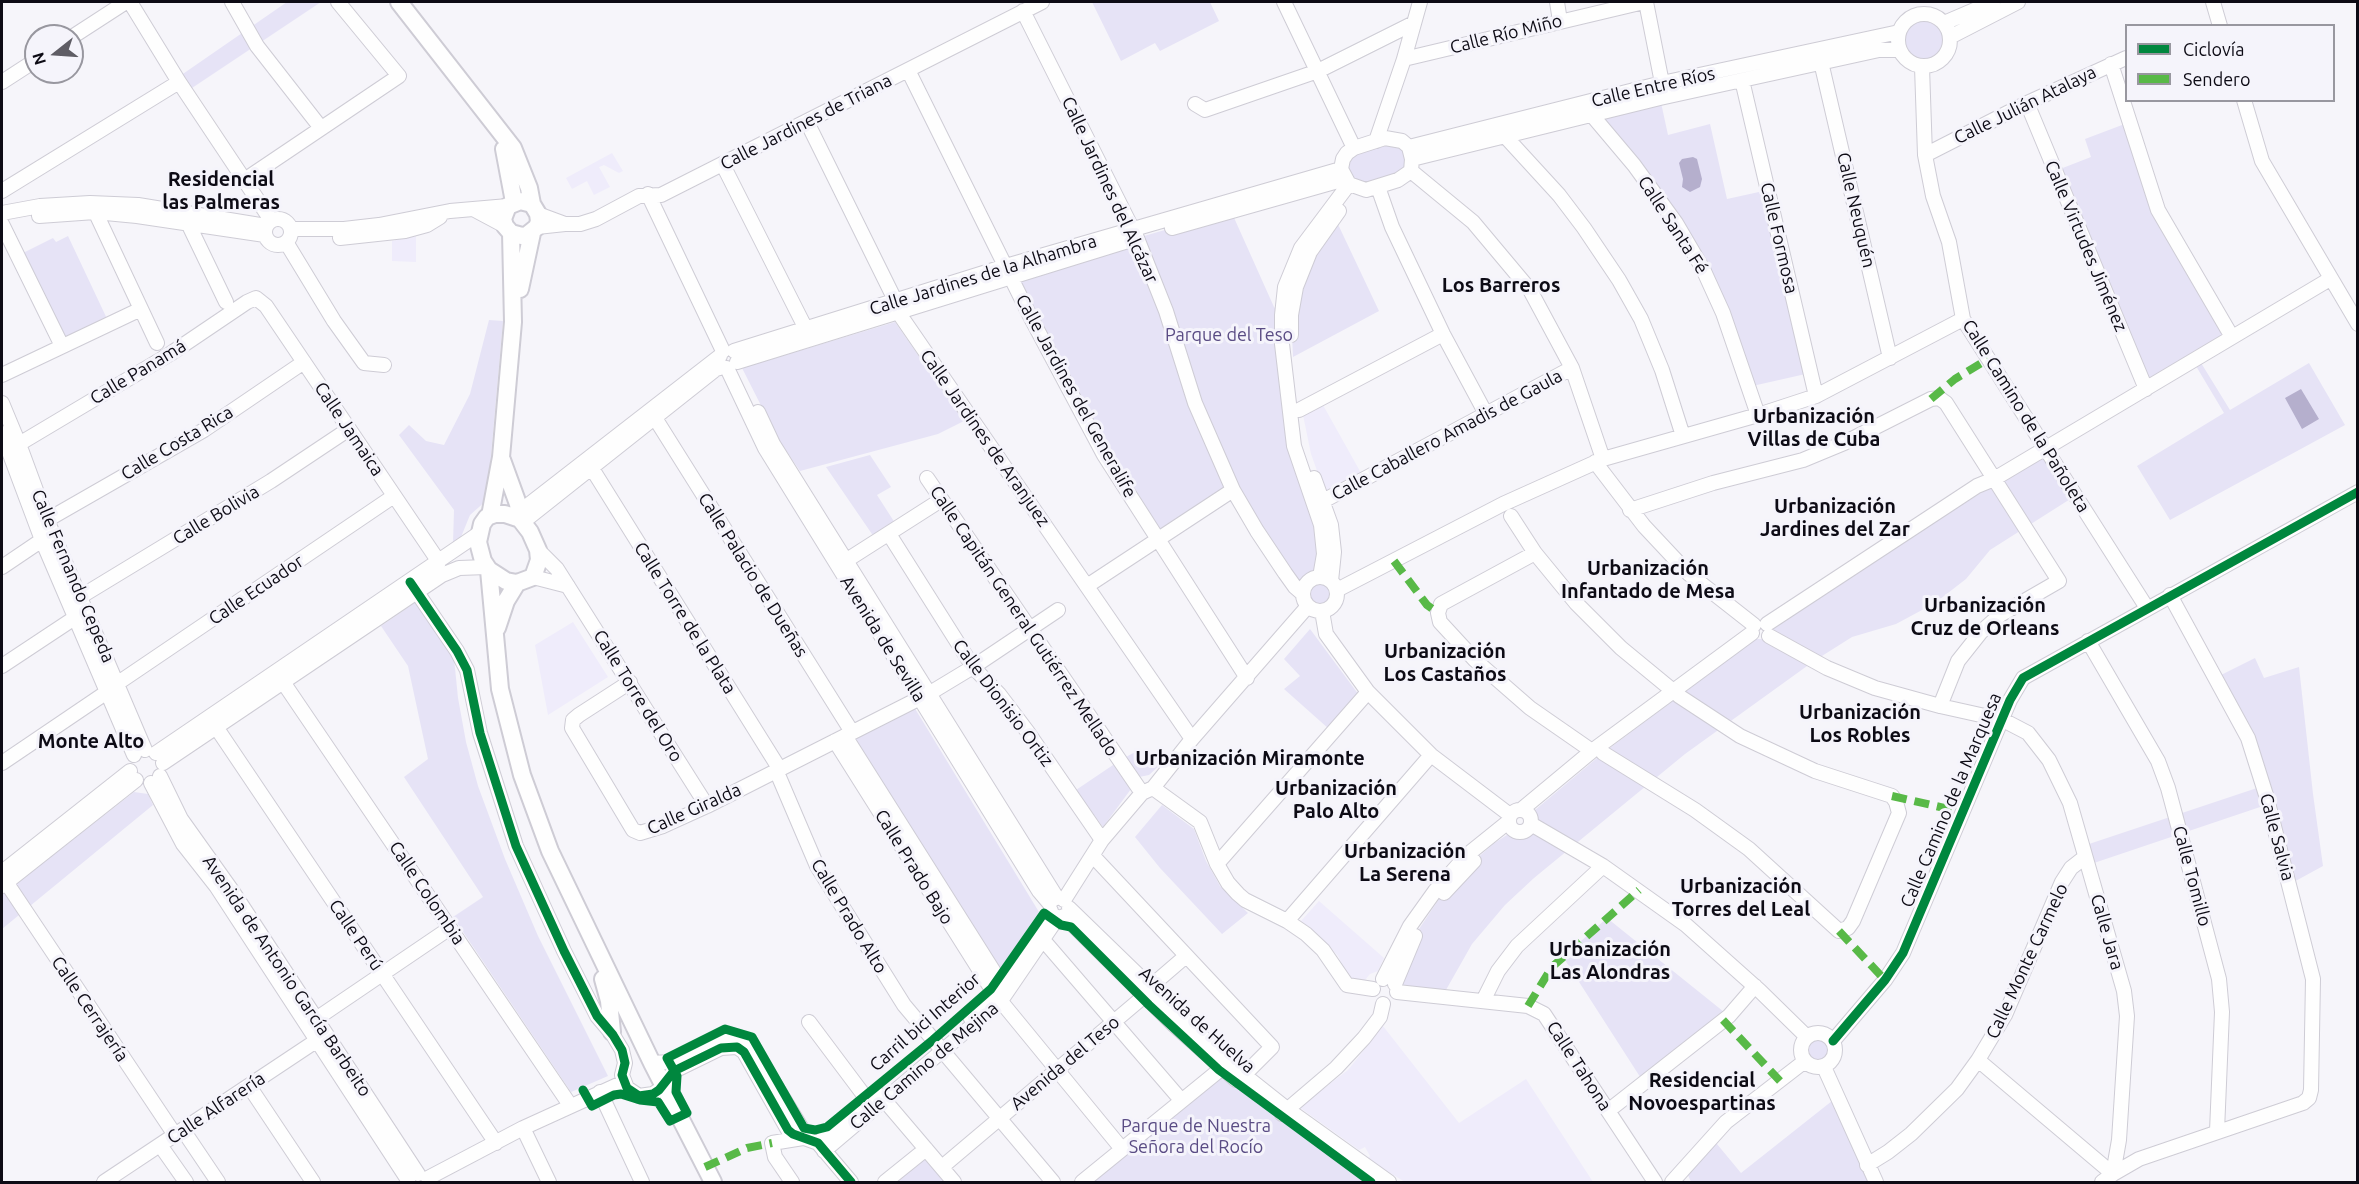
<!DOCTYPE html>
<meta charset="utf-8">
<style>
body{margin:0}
#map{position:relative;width:2359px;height:1184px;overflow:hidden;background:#f6f5fa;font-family:Ubuntu,sans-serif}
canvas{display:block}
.frame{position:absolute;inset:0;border:3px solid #0d0b15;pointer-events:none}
.legend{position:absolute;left:2125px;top:24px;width:210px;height:78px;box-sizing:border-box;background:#f5f4fb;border:2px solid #98979f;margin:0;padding:8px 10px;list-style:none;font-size:18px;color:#0d0b15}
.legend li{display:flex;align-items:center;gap:12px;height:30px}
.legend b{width:30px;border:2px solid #98979f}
.north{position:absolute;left:24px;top:24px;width:60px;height:60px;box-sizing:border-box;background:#f5f4fb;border:2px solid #98979f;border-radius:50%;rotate:253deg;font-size:16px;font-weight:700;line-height:24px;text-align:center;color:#0d0b15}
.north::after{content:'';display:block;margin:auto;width:21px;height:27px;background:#5f5d65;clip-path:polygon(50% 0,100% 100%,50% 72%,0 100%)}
</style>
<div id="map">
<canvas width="2359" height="1184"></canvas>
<div class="frame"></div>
<ul class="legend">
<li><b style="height:8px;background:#00873e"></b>Ciclovía</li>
<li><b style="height:8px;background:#58b947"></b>Sendero</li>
</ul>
<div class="north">N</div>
</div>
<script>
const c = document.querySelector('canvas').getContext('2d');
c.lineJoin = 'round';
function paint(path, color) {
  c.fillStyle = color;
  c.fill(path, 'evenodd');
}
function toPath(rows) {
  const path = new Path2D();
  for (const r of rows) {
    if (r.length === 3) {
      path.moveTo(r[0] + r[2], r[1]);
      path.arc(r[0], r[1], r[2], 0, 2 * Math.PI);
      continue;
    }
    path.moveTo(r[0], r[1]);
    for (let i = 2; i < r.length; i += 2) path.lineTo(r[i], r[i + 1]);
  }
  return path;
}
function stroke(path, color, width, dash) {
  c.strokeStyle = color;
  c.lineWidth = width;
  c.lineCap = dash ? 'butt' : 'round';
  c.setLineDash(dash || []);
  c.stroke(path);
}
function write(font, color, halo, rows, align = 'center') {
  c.font = font + ' Ubuntu,sans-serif';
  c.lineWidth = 6;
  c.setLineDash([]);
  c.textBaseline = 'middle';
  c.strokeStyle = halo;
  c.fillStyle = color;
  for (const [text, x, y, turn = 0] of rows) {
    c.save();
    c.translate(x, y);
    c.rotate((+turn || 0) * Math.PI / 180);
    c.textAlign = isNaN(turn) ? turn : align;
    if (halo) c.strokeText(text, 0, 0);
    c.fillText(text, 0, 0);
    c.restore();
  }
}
paint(toPath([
 [612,153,623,171,619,173,604,165,599,167,610,187,594,195,587,181,572,189,566,178],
 [416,236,416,262,392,261,392,241],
 [1323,405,1361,473,1325,493,1311,454,1303,415],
 [573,622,608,677,548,715,535,645],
 [1319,901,1384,958,1378,971,1370,974,1365,980,1354,980,1348,977,1338,956,1326,943,1312,929,1301,921],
 [1383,1026,1459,1123,1526,1079,1593,1182,1405,1182,1367,1159,1370,1156,1365,1147,1359,1150,1299,1107,1348,1070]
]), '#efecfb');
paint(toPath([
 [287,2,321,2,186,92,177,78],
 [1092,2,1210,2,1219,21,1160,51,1155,43,1121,61],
 [1924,40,21],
 [1660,98,1668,135,1710,124,1727,199,1768,190,1810,373,1748,387,1703,269,1591,114],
 [2130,122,2158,210,2232,337,2198,358,2230,410,2309,363,2345,425,2170,520,2137,466,2224,413,2193,361,2146,389,2055,171,2091,157,2085,139],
 [1402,141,1411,171,1356,188,1343,159,1347,153],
 [1231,211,1274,307,1282,315,1294,446,1321,525,1314,579,1309,582,1303,594,1233,490,1137,238],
 [1335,218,1379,311,1293,357,1291,315,1296,287],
 [68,236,109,323,62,346,17,256,53,238,56,242],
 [1134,246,1227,487,1160,530,1092,418,1020,281],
 [489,320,503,321,487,500,470,515,461,537,453,543,454,510,399,435,409,425,426,441,444,445,470,394],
 [895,322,964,421,938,434,800,471,778,439,742,368],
 [2044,448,2075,496,1990,550,1966,579,1935,603,1896,624,1852,637,1814,661,1685,754,1534,878,1505,905,1472,944,1442,997,1397,992,1410,945,1419,929,1439,899,1474,861,1493,844,1513,831,1520,833,1527,830,1529,828,1529,815,1603,753,1756,639,1767,639,1770,629,1982,492,1994,479],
 [870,455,891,487,877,495,895,523,874,537,826,467],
 [1320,594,14],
 [416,602,454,658,458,698,466,742,478,786,505,859,538,936,608,1076,571,1092,453,917,483,897,404,777,428,759,408,666,381,626],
 [1310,629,1359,695,1329,729,1284,689,1300,676,1284,659],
 [2255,658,2264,678,2299,667,2313,794,2323,866,2290,884,2269,804,2088,865,2083,846,2263,786,2215,678],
 [914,707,1039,912,998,972,851,738],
 [1139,750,1145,756,1151,751,1162,763,1149,775,1139,777,1124,758],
 [1116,763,1131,789,1103,827,1076,790],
 [134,792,148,794,153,805,2,929,2,886,15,895,16,884],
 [1162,805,1194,829,1206,861,1220,886,1248,913,1222,934,1160,868,1135,837],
 [1607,918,1729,1016,1644,1083,1563,957],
 [1818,1051,14],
 [1221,1069,1375,1182,1082,1182],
 [1837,1097,1876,1182,1691,1182,1685,1168,1712,1138,1741,1173],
 [926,1149,951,1178,945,1182,885,1182]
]), '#e6e3f6');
paint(toPath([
 [1693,157,1697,159,1702,179,1700,187,1690,192,1682,187,1683,179,1679,163,1682,159],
 [2301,389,2319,419,2302,429,2285,398]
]), '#b5afcd');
const minor = toPath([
 [130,2,179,82,271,220],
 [232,2,257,46,321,128],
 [1284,2,1354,148],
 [1557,2,1560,21],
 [1646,2,1662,83],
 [2213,2,2220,26],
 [1023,11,1137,238,1166,311,1195,403,1233,490,1257,531,1285,573,1295,587,1303,594],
 [1924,40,26],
 [1944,23,1993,2],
 [72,37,126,2],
 [1950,37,2018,2],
 [1404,59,1644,2],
 [1821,62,1890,358],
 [2111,64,2158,210,2232,337],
 [1922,67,1925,155,1933,196,1949,242,1963,319,2147,608],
 [908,70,1031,318,1104,455,1247,678],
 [1742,80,1816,396],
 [2,82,36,60],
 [2244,100,2262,161,2358,324],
 [2027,103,2146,389],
 [1195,104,1205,110,1318,71,1414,23],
 [1591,114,1634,165,1676,223,1703,269,1723,313,1758,415],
 [807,122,895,300,898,312,1192,739],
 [1504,135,1559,195,1584,228,1619,280,1641,319,1662,370,1683,436],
 [1385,138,1402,141,1409,147,1412,159,1411,171,1398,180,1366,190,1349,184,1341,169,1343,159,1347,153,1354,148,1385,138],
 [1376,141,1404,59,1420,2],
 [1409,147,1662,83,1899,32],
 [1925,155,2027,103,2126,58],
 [1412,159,1660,98,1879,50,1899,50],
 [723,165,810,337],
 [1411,171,1473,222,1530,290,1572,368,1603,459],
 [246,179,399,76,338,2],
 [1378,187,1392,227,1443,334,1486,414],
 [2,191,179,82],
 [648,194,723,351],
 [93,207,157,343],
 [475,210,505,226],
 [2,213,40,206,90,203,138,205,266,226],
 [39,216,95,212,137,216,265,235],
 [185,217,226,302],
 [278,232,13],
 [2,224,62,346],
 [565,224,580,224,596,219,639,196,661,195,1042,2],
 [537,227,565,224,538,214],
 [1172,228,1345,179],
 [291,229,344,229,379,225,450,211,508,206],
 [340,238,405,231,427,225,440,217],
 [286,242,334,321,364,363,384,365],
 [1291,335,1291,315,1296,287,1310,252,1339,211],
 [734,351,1006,266,1341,169],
 [737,362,1131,240],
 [727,368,765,448,1039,891,1050,904],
 [2,375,141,309],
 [2,403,19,444,47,520,145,750],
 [1299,410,1443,334],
 [758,412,773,444,1057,898],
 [655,418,852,732],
 [2,433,42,540,134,755],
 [19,444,170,354,247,302,256,298,266,306,439,562],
 [1595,462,1644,526,1689,574,1754,625],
 [591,467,779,768],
 [927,478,1142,793],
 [1314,478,1331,525,1334,552,1331,581],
 [1323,501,1572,368],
 [1630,510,1713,483,1803,460,1844,443,1931,399,1939,398,1946,403,2059,581,2000,615,1981,632,1958,661,1940,706],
 [514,516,720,356],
 [1511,516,1535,553,1576,603,1621,648,1672,690],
 [47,520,204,430,304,362],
 [523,522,716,369,723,367],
 [889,534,973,667,999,694,1027,731,1102,840],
 [538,550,557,569,707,806],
 [1535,553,1441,604,1438,613,1440,622,1475,660,1530,708,1592,751],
 [847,560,941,500],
 [2,567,42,540],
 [533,577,568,586],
 [1320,577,1324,554,1321,525,1294,446,1282,344,1282,315,1285,287,1301,248,1349,184],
 [1320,594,17],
 [410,582,457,651,467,670,480,733,516,846,564,951,597,1016,613,1035,622,1050,625,1063,622,1075,627,1088,639,1096,653,1094,659,1090,674,1071,721,1048,737,1047,744,1052,788,1130,793,1134,818,1143,851,1182],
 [1087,586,1233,490],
 [1337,590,1503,504,1603,459,1758,415,1816,396,1963,319],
 [80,597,271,481,349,429],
 [1322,611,1326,634,1368,692,1431,755,1510,815],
 [1767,624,1977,486,1994,479,2330,279],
 [1769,636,1827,668,1875,688,1940,706,2003,720,2028,733,2049,760,2070,803,2124,991,2127,1016,2119,1140,2113,1174],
 [2088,641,2158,761,2168,788,2211,949,2219,979,2222,1012,2217,1131],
 [2,666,76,617],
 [283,682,570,1105],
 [630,682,579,715,573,720,572,728,633,830,640,833,663,826,707,806,930,693,973,667,1058,610],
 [118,683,394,496],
 [216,727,496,1143],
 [845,736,1001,983],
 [835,741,994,993,1122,1149],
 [156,753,478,534],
 [1603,753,1695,810,1749,849,1839,931,1848,928,1853,921,1899,813,1896,802,1892,796,1815,771,1740,736,1679,696],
 [2,763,107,692],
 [163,763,442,575,459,568,487,567],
 [776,770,817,866,904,1005,1053,1182],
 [160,776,181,819,233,892,418,1174],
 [151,783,183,844,216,886,408,1180],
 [1153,788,1200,822,1217,864,1228,883,1238,894,1245,900,1287,921,1306,934,1323,950,1347,985,1373,989],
 [1520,821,11],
 [1521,810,1592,751,1752,633],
 [1531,824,1603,866,1686,925,1760,991,1807,1037],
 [1093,856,1272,1047,1244,1075],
 [1217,864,1368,692],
 [2,872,130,771],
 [6,882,175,1135],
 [2,886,136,780],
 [1444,893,1474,861],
 [1064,900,1102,840,1142,793,1153,788,1192,739,1308,606],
 [1069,908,1229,1063,1287,1109,1389,1182],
 [1064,916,1174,1025,1236,1080],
 [1287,921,1431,755],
 [1038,934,1181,1100],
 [1383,979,1410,926,1435,891,1467,855,1508,822],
 [1395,984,1415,936],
 [1397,992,1528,1006,1544,1014,1655,1182],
 [1483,1001,1498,971,1517,946,1603,866],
 [970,1017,990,999,1051,911],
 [809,1022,869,1102],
 [310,1023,450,928],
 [1818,1050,17],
 [1833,1041,1885,980,1903,953,2010,700,2023,678,2358,492],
 [1978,1060,2113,1174],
 [652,1063,670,1062,722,1036,731,1035,749,1042,807,1137],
 [1824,1067,1876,1182],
 [249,1086,313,1182],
 [600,1092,642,1182],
 [880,1095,954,1182],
 [1608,1111,1729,1016,1755,986],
 [1282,1114,1336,1068,1364,1038,1380,1017,1383,1004],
 [523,1128,549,1182],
 [183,1130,218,1182],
 [818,1143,863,1106],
 [160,1145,186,1182],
 [824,1151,1000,1002,1058,917],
 [1867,1165,1888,1152,1911,1134,1957,1089,1978,1060,2005,1015,2062,882,2071,868,2085,857],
 [942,1167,1142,998,1150,987,1186,956],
 [428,1178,523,1128,624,1082],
 [104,1182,322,1037],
 [792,1182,775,1157,772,1143,803,1138],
 [885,1182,926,1149],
 [1082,1182,1227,1064],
 [1672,1182,1726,1122,1805,1061],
 [2102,1182,2113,1174,2139,1159,2303,1103,2309,1098,2311,1090,2313,979,2266,795,2248,738,2170,595]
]);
const major = toPath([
 [399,2,513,148,529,188,532,204,538,214,539,221,537,227,527,235,522,236,511,233,505,226,503,219,508,206,520,201,532,204],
 [504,149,514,202],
 [520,289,532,233],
 [502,460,518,504,520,519],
 [490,516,501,457,513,322,511,233],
 [489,570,506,581,517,583,533,577,539,560,538,550,530,532,520,519,505,514,495,514,487,517,482,524,478,542,483,561,489,570,500,689,522,775,550,851,652,1063,713,1182],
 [497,628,506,601,517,583],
 [603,979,609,1001,612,1032]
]);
stroke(minor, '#ceccd5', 16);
stroke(major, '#ceccd5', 20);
stroke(minor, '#fefefe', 14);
stroke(major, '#fefefe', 16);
stroke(toPath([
 [1931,399,1955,379,1988,359],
 [1394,561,1427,605,1438,613],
 [1892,796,1962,812],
 [1839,931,1885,980],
 [1528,1006,1552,967,1639,890],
 [1723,1020,1780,1081],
 [705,1167,747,1148,772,1143]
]), '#58b947', 8, [15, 8]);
stroke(toPath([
 [410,582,457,651,467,670,480,733,516,846,564,951,597,1016,613,1035,622,1050,625,1063,622,1075,627,1088,639,1096,653,1094,659,1090,674,1071,721,1048,737,1047,744,1052,788,1130,793,1134,818,1143,851,1182],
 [1833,1041,1885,980,1903,953,2010,700,2023,678,2358,492],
 [583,1090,592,1106,614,1095,621,1094,640,1100,658,1102,670,1121,687,1113,676,1092,677,1076,667,1058,725,1029,752,1037,804,1128,815,1130,827,1127,933,1040,991,989,1044,913,1061,925,1071,927,1149,1005,1219,1070,1371,1182]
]), '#00873e', 9);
write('18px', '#0d0b15', '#f5f4fb', [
 ["Calle Río Miño",1506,34,-14],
 ["Calle Entre Ríos",1653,87,-13],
 ["Calle Julián Atalaya",2025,105,-26],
 ["Calle Jardines de Triana",806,122,-27],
 ["Calle Jardines del Alcázar",1110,190,65],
 ["Calle Neuquén",1856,210,77],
 ["Calle Santa Fé",1673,225,57],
 ["Calle Formosa",1779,238,77],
 ["Calle Virtudes Jiménez",2086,246,67],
 ["Calle Jardines de la Alhambra",983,275,-17],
 ["Calle Panamá",138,372,-31],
 ["Calle Jardines del Generalife",1076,396,61],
 ["Calle Camino de la Pañoleta",2026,416,58],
 ["Calle Jamaica",349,429,56],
 ["Calle Caballero Amadis de Gaula",1447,435,-28],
 ["Calle Jardines de Aranjuez",985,438,55],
 ["Calle Costa Rica",177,443,-31],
 ["Calle Bolivia",216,515,-31],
 ["Calle Palacio de Dueñas",753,575,58],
 ["Calle Fernando Cepeda",73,576,67],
 ["Calle Ecuador",256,590,-34],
 ["Calle Torre de la Plata",685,618,58],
 ["Calle Capitán General Gutiérrez Mellado",1024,621,56],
 ["Avenida de Sevilla",883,639,58],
 ["Calle Torre del Oro",638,696,58],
 ["Calle Dionisio Ortiz",1003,703,53],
 ["Calle Camino de la Marquesa",1951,800,-67],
 ["Calle Giralda",694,809,-24],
 ["Calle Salvia",2277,837,75],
 ["Calle Prado Bajo",914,867,58],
 ["Calle Tomillo",2192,876,75],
 ["Calle Colombia",427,893,56],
 ["Calle Prado Alto",849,916,59],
 ["Calle Jara",2107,932,74],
 ["Calle Perú",356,935,56],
 ["Calle Monte Carmelo",2027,961,-65],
 ["Avenida de Antonio García Barbeito",287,976,56],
 ["Calle Cerrajería",90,1009,56],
 ["Avenida de Huelva",1197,1020,42],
 ["Carril bici Interior",925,1022,-41],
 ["Avenida del Teso",1065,1063,-40],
 ["Calle Camino de Mejina",924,1066,-40],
 ["Calle Tahona",1579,1066,57],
 ["Calle Alfarería",216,1108,-34]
]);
write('18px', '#5a4c84', '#f5f4fb', [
 ["Parque del Teso",1229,335],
 ["Parque de Nuestra",1196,1126],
 ["Señora del Rocío",1196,1147]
]);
write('bold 20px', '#0d0b15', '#f5f4fb', [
 ["Residencial",221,179],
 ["las Palmeras",221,202],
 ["Los Barreros",1501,285],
 ["Urbanización",1814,416],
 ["Villas de Cuba",1814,439],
 ["Urbanización",1835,506],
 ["Jardines del Zar",1835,529],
 ["Urbanización",1648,568],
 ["Infantado de Mesa",1648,591],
 ["Urbanización",1985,605],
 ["Cruz de Orleans",1985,628],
 ["Urbanización",1445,651],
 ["Los Castaños",1445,674],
 ["Urbanización",1860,712],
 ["Los Robles",1860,735],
 ["Monte Alto",91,741],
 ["Urbanización Miramonte",1250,758],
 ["Urbanización",1336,788],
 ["Palo Alto",1336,811],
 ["Urbanización",1405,851],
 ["La Serena",1405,874],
 ["Urbanización",1741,886],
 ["Torres del Leal",1741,909],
 ["Urbanización",1610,949],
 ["Las Alondras",1610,972],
 ["Residencial",1702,1080],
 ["Novoespartinas",1702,1103]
]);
</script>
